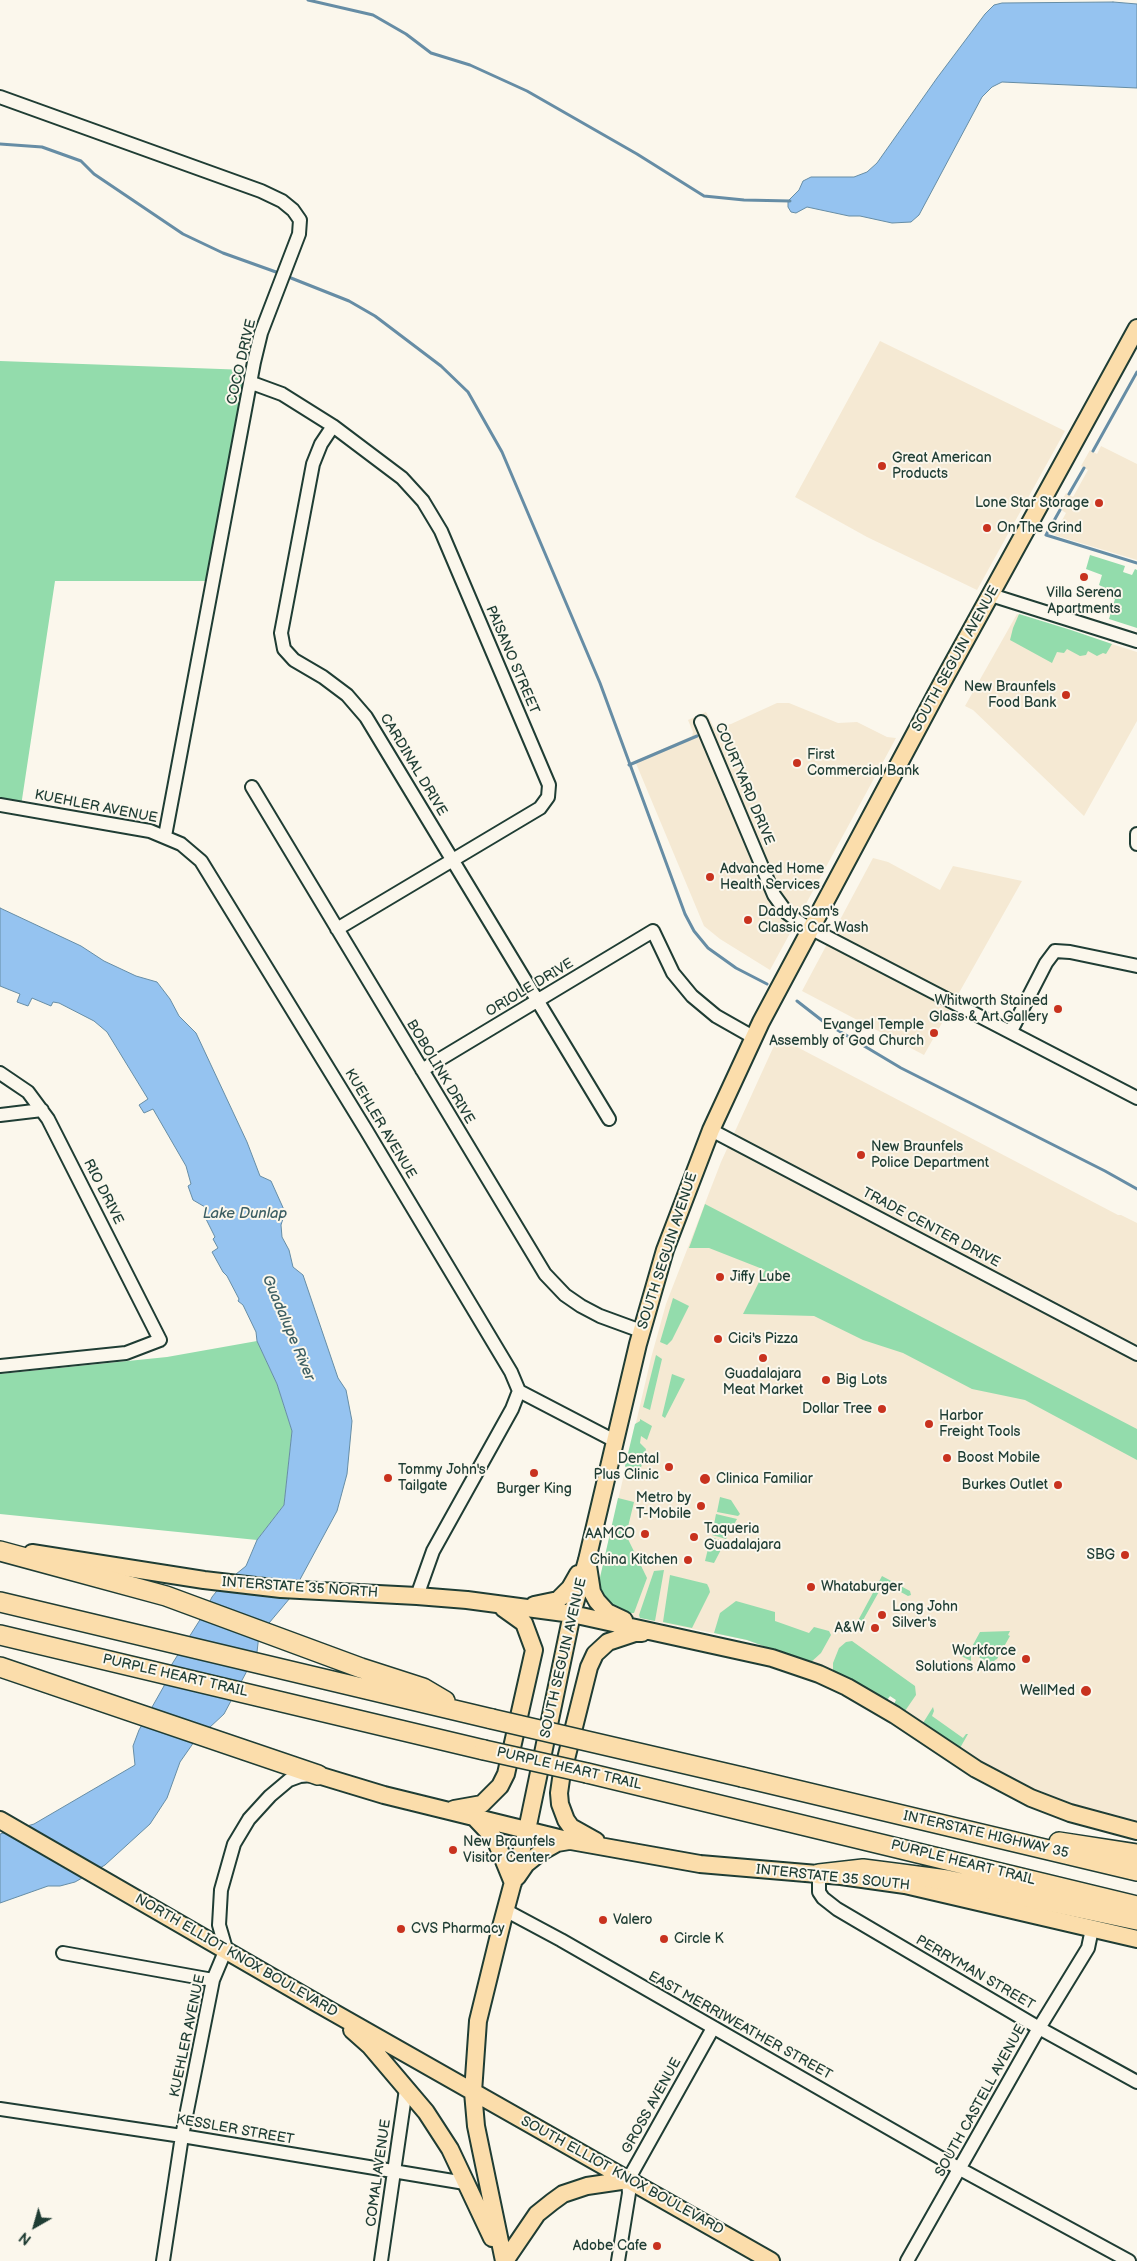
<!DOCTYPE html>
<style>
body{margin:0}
#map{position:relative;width:1137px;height:2261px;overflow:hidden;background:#fbf7ec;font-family:"Balsamiq Sans",sans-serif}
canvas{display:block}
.north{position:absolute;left:10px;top:2201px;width:50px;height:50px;-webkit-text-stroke:4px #fbf7ec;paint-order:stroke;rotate:218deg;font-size:14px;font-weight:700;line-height:20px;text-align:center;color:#1f3d34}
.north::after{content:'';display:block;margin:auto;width:18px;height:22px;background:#1f3d34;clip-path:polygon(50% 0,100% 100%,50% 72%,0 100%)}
</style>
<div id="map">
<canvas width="1137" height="2261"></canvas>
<div class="north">N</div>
</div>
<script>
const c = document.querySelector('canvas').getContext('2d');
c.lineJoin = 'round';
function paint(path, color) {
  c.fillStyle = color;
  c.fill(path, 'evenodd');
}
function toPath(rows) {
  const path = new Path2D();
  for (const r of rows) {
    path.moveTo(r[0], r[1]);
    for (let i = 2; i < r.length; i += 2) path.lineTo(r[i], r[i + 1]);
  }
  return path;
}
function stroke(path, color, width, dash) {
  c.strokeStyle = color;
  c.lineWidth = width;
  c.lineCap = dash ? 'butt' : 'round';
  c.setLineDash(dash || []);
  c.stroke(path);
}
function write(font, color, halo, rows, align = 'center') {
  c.font = font + ' "Balsamiq Sans",sans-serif';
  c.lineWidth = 4;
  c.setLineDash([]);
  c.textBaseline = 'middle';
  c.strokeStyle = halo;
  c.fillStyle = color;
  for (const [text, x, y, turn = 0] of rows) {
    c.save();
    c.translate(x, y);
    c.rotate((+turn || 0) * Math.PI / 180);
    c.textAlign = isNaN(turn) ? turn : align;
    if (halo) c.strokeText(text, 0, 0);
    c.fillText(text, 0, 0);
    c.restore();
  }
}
paint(toPath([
 [880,341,1065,431,977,590,867,537,795,497],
 [1101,446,1137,464,1137,560,1054,535,1066,513,1058,508,1066,493,1073,497,1088,470,1081,466,1090,450,1097,454],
 [1017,614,1137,652,1137,721,1084,816,973,710,965,706],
 [777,703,789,703,838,723,857,722,887,737,896,738,770,970,720,939,704,926,635,761,692,736,693,732,688,720,706,712,714,728,731,724],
 [873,858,888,862,940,890,953,866,1022,881,924,1055,802,991],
 [778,1037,1118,1215,1121,1215,1137,1223,1137,1822,1073,1805,1018,1783,976,1759,894,1704,896,1700,890,1696,887,1700,836,1673,747,1640,629,1616,599,1582,651,1358,666,1304,721,1162]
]), '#f5e9d3');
paint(toPath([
 [0,361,248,370,208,581,55,581,21,806,0,803],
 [1090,555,1125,566,1123,572,1132,575,1135,569,1137,570,1137,628,1109,619,1115,599,1103,595,1105,588,1099,585,1102,575,1086,569],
 [1019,614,1071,630,1112,644,1106,654,1103,653,1097,656,1088,651,1086,655,1080,656,1067,649,1064,653,1057,652,1052,663,1010,640,1013,628],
 [705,1204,1137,1429,1137,1460,1025,1400,972,1389,903,1353,863,1340,814,1316,743,1314,765,1270,709,1248,689,1248],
 [673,1298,689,1306,672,1340,667,1345,660,1342],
 [257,1341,277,1384,292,1431,284,1505,257,1540,0,1514,0,1374,167,1357],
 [656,1355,662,1359,650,1410,643,1407],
 [672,1374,685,1379,665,1418,662,1416],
 [640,1419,652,1426,647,1440,641,1436,640,1443,646,1449,639,1475,629,1472,625,1466,635,1424,640,1421],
 [720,1497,731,1500,740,1514,738,1516,717,1512],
 [618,1498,634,1502,626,1535,647,1578,634,1613,630,1613,629,1616,603,1600,599,1582],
 [716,1514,737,1519,726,1539,712,1535],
 [711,1537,725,1542,714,1563,705,1561],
 [664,1570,655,1621,640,1618,639,1615,654,1571],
 [670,1575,707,1584,709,1588,710,1592,692,1628,663,1622],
 [882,1576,910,1591,911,1595,908,1596,890,1586,881,1588,857,1631,854,1628],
 [736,1601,775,1612,775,1621,809,1633,814,1627,829,1631,831,1635,821,1653,810,1663,747,1640,714,1633,720,1613],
 [1010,1631,1008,1635,1010,1636,997,1659,995,1660,992,1664,971,1653,971,1661,959,1655,961,1650,968,1654,980,1632],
 [852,1641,915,1686,916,1695,905,1711,894,1704,896,1700,890,1696,887,1700,833,1672,833,1663,839,1648,846,1642],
 [933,1707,934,1711,932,1716,963,1738,966,1734,968,1734,960,1748,923,1723]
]), '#93dcac');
const water = toPath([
 [1113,2,1137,4,1137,88,1002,82,992,87,982,97,919,215,911,222,892,223,860,216,849,216,807,207,796,213,791,212,788,207,788,201,799,190,803,181,811,177,854,177,867,172,877,163,937,78,985,14,994,5,1002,3,1113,2],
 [0,908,81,946,104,961,136,976,157,982,170,999,179,1016,196,1033,247,1142,260,1176,271,1181,285,1212,281,1225,282,1237,289,1250,293,1267,303,1275,338,1378,346,1390,352,1421,347,1474,337,1511,290,1598,259,1635,257,1652,224,1714,194,1742,180,1762,167,1798,150,1824,105,1865,75,1882,60,1886,48,1886,0,1903,0,1834,34,1824,135,1765,133,1746,139,1730,164,1686,167,1672,203,1615,212,1597,220,1587,246,1566,257,1540,284,1505,292,1431,277,1384,257,1341,256,1332,243,1305,238,1301,239,1299,227,1276,223,1272,212,1252,218,1248,213,1239,215,1237,205,1217,205,1207,193,1200,188,1186,191,1184,186,1166,153,1109,144,1113,139,1105,148,1099,107,1032,94,1021,59,1003,53,1002,51,1006,32,998,28,1006,17,1002,20,994,0,986,0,908]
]);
paint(water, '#95c3f0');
stroke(water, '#668da5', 1);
stroke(toPath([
 [308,0,373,15,406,34,431,53,470,65,527,91,637,154,704,196,744,200,790,201],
 [0,144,42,147,81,161,94,174,183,234,223,253,276,272],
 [291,278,349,301,375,316,441,366,468,392,502,452,600,683,685,914,694,931,708,948,736,968,767,984],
 [1093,451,1137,372],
 [1069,494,1084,468],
 [1060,510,1046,535,1137,563],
 [629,765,697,736],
 [797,1001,824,1022,901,1068,1105,1171,1137,1189]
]), '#668da5', 3);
const minor = toPath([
 [0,97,261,191,282,201,293,210,300,220,299,234,261,333,254,362,165,836],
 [252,383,282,394,333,426,402,478,423,501,441,531,549,785,548,797,540,808,337,929],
 [333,426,321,444,313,464,281,633,284,649,294,660,323,677,347,695,366,717,609,1119],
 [991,595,1137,641],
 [701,722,774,895,787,913,802,924,1137,1098],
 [252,787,545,1274,565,1295,581,1306,600,1316,641,1331],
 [0,805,150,831,181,844,201,861,366,1130,511,1372,519,1391,512,1409,433,1551,417,1596],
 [1137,834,1137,844],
 [1011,1031,1046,963,1055,951,1070,952,1137,966],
 [422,1070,653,931,673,973,692,996,716,1016,753,1037],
 [0,1073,28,1092,48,1119,160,1340,126,1353,0,1366],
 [0,1115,42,1110],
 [711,1130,1137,1354],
 [519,1391,615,1441],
 [819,1874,819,1892,823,1898,837,1909,1039,2028,1137,2082],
 [505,1910,561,1940,960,2169,1129,2261],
 [63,1953,213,1980],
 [0,2109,182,2136,465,2183],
 [163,2261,182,2136,213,1980,226,1949,219,1925,221,1890,234,1844,249,1819,270,1796,289,1780,300,1776,312,1775],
 [381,2261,406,2089],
 [618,2261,629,2193,628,2180,713,2028],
 [907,2261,1039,2028,1088,1948,1092,1929]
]);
const major = toPath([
 [32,1553,204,1580,281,1589,417,1596,467,1600,572,1614,772,1658,819,1674,847,1687,895,1715,976,1769,1031,1798,1070,1813,1137,1831],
 [588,1566,592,1592,597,1601,607,1612,624,1620],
 [534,1605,558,1600,570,1588,578,1574],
 [318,1775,384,1795,571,1841,700,1864,841,1876,905,1885,1137,1939],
 [454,1809,482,1804,500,1786,506,1774,534,1650,524,1623,503,1608],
 [475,1818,495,1839,513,1883],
 [0,1820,315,2002,771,2261],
 [596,1841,571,1827,566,1820,560,1804,559,1793,561,1779,589,1667,595,1654,608,1642,635,1633,642,1633],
 [517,1877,526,1864,541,1852,557,1843,569,1841],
 [352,2030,370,2046,426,2112,450,2149,492,2238],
 [504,2261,476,2126,473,2092,478,2021,502,1923,527,1830,572,1614,587,1560,638,1344,665,1250,711,1130,761,1022,942,683,1137,328],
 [505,2261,537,2214,552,2202,563,2194,587,2186,628,2180]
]);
const highway = toPath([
 [0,1551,166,1596,361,1668,423,1688,445,1701],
 [0,1602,492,1719],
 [0,1635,484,1750],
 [0,1667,318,1775],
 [587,1773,1137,1906],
 [742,1777,1137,1871],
 [1059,1842,1137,1854],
 [819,1874,863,1869,902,1874,947,1880,1137,1920]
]);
stroke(minor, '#1f3d34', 16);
stroke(major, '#1f3d34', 20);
stroke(highway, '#1f3d34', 22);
stroke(minor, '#fbf7ec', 12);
stroke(major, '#fbddab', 16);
stroke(highway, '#fbddab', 19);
const highwayBridge = toPath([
 [492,1719,742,1777],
 [484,1750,587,1773]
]);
stroke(highwayBridge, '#1f3d34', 22, []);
stroke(highwayBridge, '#fbddab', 19);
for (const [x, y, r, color] of [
 [882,466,5,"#c8321e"],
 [1099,503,5,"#c8321e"],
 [987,528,5,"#c8321e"],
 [1084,577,5,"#c8321e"],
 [1066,695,5,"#c8321e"],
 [797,763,5,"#c8321e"],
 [710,877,5,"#c8321e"],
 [748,920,5,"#c8321e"],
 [1058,1009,5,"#c8321e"],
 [934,1033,5,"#c8321e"],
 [861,1155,5,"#c8321e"],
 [720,1277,5,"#c8321e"],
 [718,1339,5,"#c8321e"],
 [763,1358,5,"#c8321e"],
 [826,1380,5,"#c8321e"],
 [882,1409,5,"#c8321e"],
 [929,1424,5,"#c8321e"],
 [947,1458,5,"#c8321e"],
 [669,1467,5,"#c8321e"],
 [534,1473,5,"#c8321e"],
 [388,1478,5,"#c8321e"],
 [705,1479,6,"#c8321e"],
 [1058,1485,5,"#c8321e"],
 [701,1506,5,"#c8321e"],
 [645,1534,5,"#c8321e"],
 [694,1537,5,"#c8321e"],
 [1125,1555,5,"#c8321e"],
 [688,1560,5,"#c8321e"],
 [811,1587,5,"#c8321e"],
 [882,1615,5,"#c8321e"],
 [875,1628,5,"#c8321e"],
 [1026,1659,5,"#c8321e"],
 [1086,1691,6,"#c8321e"],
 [453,1850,5,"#c8321e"],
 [603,1920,5,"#c8321e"],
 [401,1929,5,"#c8321e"],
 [664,1939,5,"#c8321e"],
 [657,2246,5,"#c8321e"]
]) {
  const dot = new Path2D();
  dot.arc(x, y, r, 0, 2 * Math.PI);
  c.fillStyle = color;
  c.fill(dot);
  stroke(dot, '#fbf7ec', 2);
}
write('14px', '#1f3d34', '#fbf7ec', [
 ["COCO DRIVE",242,362,-77],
 ["SOUTH SEGUIN AVENUE",956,659,-61],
 ["PAISANO STREET",512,660,67],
 ["CARDINAL DRIVE",413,765,59],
 ["COURTYARD DRIVE",744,784,67],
 ["KUEHLER AVENUE",96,807,11],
 ["ORIOLE DRIVE",530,988,-31],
 ["BOBOLINK DRIVE",440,1072,59],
 ["KUEHLER AVENUE",380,1124,59],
 ["RIO DRIVE",103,1192,63],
 ["TRADE CENTER DRIVE",931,1228,28],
 ["SOUTH SEGUIN AVENUE",668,1251,-72],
 ["INTERSTATE 35 NORTH",300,1588,4],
 ["SOUTH SEGUIN AVENUE",564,1658,-77],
 ["PURPLE HEART TRAIL",175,1676,13],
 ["PURPLE HEART TRAIL",569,1769,13],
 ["INTERSTATE HIGHWAY 35",986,1835,13],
 ["PURPLE HEART TRAIL",963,1863,14],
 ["INTERSTATE 35 SOUTH",833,1878,6],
 ["NORTH ELLIOT KNOX BOULEVARD",236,1956,30],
 ["PERRYMAN STREET",975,1973,30],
 ["EAST MERRIWEATHER STREET",740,2026,29],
 ["KUEHLER AVENUE",188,2036,-78],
 ["SOUTH CASTELL AVENUE",981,2101,-61],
 ["GROSS AVENUE",652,2106,-61],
 ["KESSLER STREET",235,2130,10],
 ["COMAL AVENUE",379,2173,-82],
 ["SOUTH ELLIOT KNOX BOULEVARD",622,2176,29]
]);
write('14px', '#1f3d34', '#fbf7ec', [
 ["Great American",892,458],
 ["Products",892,474],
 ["Lone Star Storage",1089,503,"right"],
 ["On The Grind",997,528],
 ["Villa Serena",1084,593,"center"],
 ["Apartments",1084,609,"center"],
 ["New Braunfels",1056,687,"right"],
 ["Food Bank",1056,703,"right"],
 ["First",807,755],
 ["Commercial Bank",807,771],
 ["Advanced Home",720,869],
 ["Health Services",720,885],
 ["Daddy Sam's",758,912],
 ["Classic Car Wash",758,928],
 ["Whitworth Stained",1048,1001,"right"],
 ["Glass & Art Gallery",1048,1017,"right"],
 ["Evangel Temple",924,1025,"right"],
 ["Assembly of God Church",924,1041,"right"],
 ["New Braunfels",871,1147],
 ["Police Department",871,1163],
 ["Jiffy Lube",730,1277],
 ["Cici's Pizza",728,1339],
 ["Guadalajara",763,1374,"center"],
 ["Meat Market",763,1390,"center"],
 ["Big Lots",836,1380],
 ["Dollar Tree",872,1409,"right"],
 ["Harbor",939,1416],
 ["Freight Tools",939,1432],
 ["Boost Mobile",957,1458],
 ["Dental",659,1459,"right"],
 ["Plus Clinic",659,1475,"right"],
 ["Tommy John's",398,1470],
 ["Tailgate",398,1486],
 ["Clinica Familiar",716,1479],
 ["Burkes Outlet",1048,1485,"right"],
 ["Burger King",534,1489,"center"],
 ["Metro by",691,1498,"right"],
 ["T-Mobile",691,1514,"right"],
 ["Taqueria",704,1529],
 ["Guadalajara",704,1545],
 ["AAMCO",635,1534,"right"],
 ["SBG",1115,1555,"right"],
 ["China Kitchen",678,1560,"right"],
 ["Whataburger",821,1587],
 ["Long John",892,1607],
 ["Silver's",892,1623],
 ["A&W",865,1628,"right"],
 ["Workforce",1016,1651,"right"],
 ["Solutions Alamo",1016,1667,"right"],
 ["WellMed",1075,1691,"right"],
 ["New Braunfels",463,1842],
 ["Visitor Center",463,1858],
 ["Valero",613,1920],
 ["CVS Pharmacy",411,1929],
 ["Circle K",674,1939],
 ["Adobe Cafe",647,2246,"right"]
], 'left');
write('italic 15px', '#3c5e63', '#fbf7ec', [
 ["Lake Dunlap",245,1214],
 ["Guadalupe River",288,1328,67]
]);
</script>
